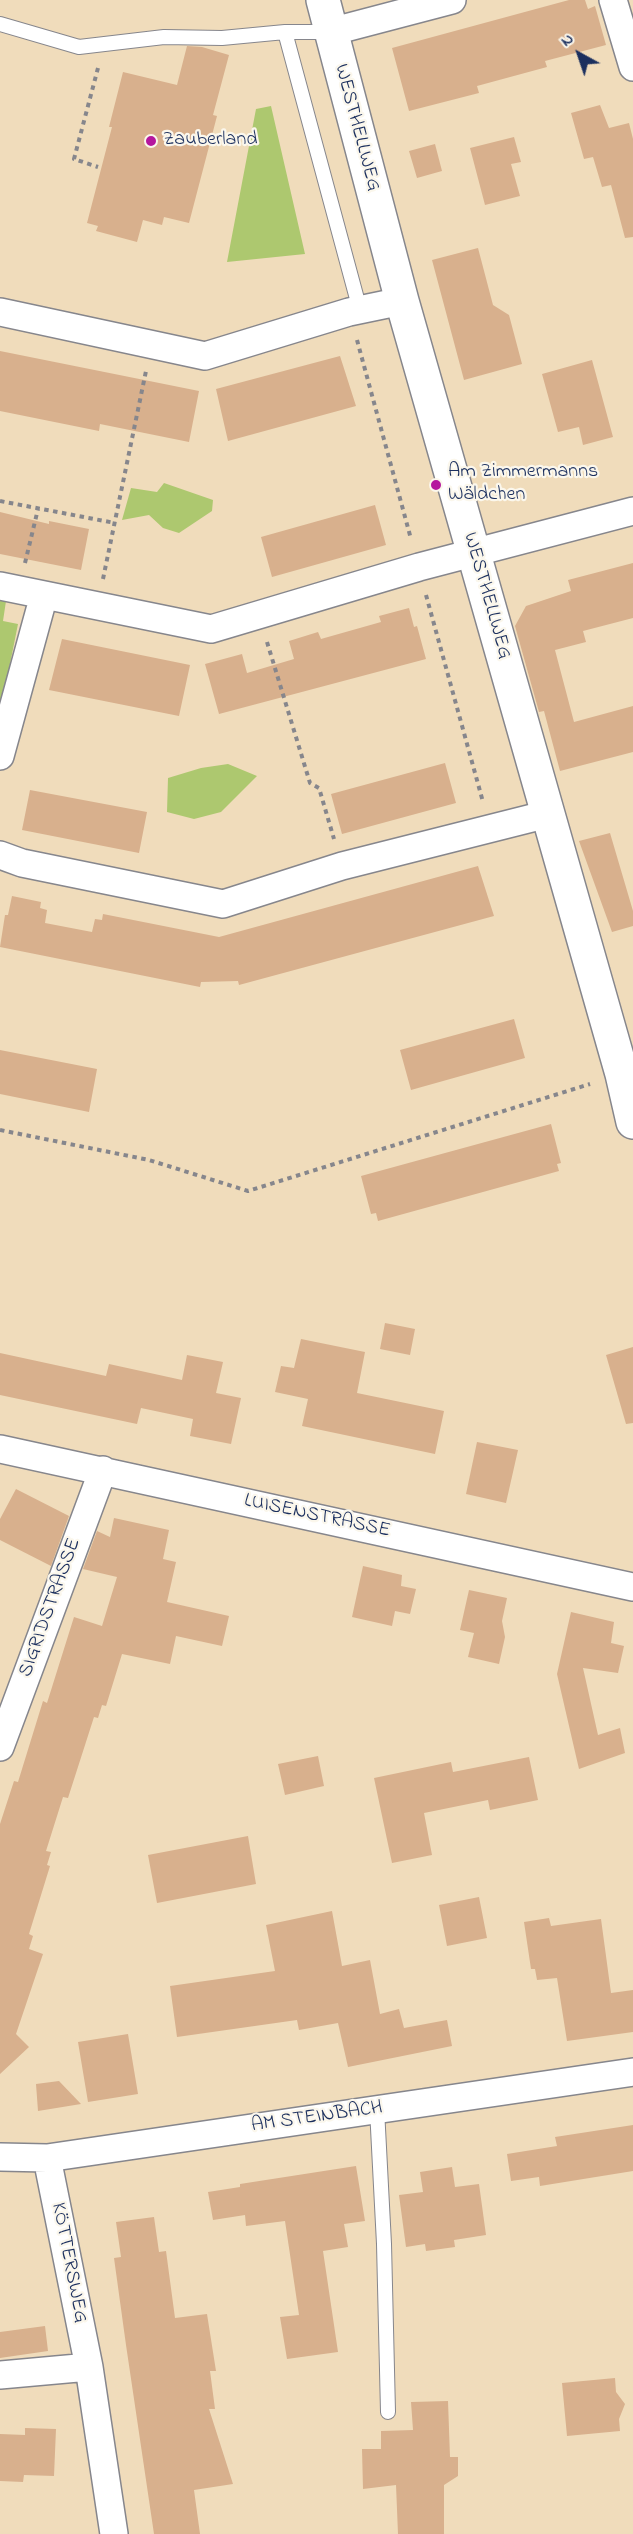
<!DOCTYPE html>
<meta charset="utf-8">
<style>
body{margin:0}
#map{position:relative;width:633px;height:2534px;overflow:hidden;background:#f0dcbb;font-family:"Indie Flower",sans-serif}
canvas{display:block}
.north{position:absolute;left:549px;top:24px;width:60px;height:60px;-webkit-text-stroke:4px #fbf7ec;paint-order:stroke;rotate:320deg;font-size:16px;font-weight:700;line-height:24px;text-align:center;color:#1b2f5e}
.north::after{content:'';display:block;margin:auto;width:21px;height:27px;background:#1b2f5e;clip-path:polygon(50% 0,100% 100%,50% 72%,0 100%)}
</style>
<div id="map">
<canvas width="633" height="2534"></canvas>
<div class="north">N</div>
</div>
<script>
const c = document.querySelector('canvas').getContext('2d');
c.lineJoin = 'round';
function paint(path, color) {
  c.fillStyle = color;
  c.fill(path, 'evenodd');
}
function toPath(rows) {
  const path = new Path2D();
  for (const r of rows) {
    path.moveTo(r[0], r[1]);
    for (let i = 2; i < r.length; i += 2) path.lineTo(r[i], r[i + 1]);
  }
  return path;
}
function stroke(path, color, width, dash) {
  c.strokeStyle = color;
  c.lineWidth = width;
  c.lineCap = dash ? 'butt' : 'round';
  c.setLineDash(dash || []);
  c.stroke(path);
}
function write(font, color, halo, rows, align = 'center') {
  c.font = font + ' "Indie Flower",sans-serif';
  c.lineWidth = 4.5;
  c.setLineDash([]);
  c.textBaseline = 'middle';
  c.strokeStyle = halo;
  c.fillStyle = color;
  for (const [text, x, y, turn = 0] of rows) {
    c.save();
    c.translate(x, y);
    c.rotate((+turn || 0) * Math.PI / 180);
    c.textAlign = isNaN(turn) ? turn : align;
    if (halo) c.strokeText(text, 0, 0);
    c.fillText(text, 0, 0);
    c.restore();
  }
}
paint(toPath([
 [271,106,305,254,227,262,256,109],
 [164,483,213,500,212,511,179,533,163,528,149,515,122,520,131,488,157,492],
 [0,600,6,601,3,621,18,624,0,714],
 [228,764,257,776,221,812,194,819,167,812,168,778,201,768]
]), '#adc86f');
paint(toPath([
 [569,0,585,0,588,9,595,6,606,45,545,61,547,67,477,86,479,93,409,111,392,48],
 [187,46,202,47,229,55,213,115,217,116,189,223,164,217,162,225,143,220,137,242,96,231,98,226,87,223,112,127,109,127,123,72,177,85],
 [600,105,609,128,629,123,633,139,633,237,625,238,611,185,602,187,593,157,584,159,571,113],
 [514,137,521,162,511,164,520,196,485,205,470,148],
 [435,144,442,171,417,178,409,151],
 [478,248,493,305,509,315,522,364,464,380,432,260],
 [0,351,199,391,189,442,100,424,99,431,0,411],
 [340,356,356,406,228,441,216,389],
 [592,360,613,437,583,445,579,427,558,432,542,374],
 [375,505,386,545,272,577,261,537],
 [0,512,49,524,49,521,89,529,81,570,0,554],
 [633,563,633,618,583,631,586,642,555,650,574,722,633,706,633,752,560,771,544,711,539,712,515,626,526,606,571,591,568,580],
 [409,608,414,627,417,626,426,659,219,714,205,664,242,654,247,673,294,659,289,641,318,632,321,639,328,637,381,622,379,616],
 [62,639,190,665,179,716,49,690],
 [445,763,456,803,342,834,331,794],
 [30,790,147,812,139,853,22,830],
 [610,833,633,911,633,926,612,932,579,841],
 [478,866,494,916,239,985,238,981,201,982,200,987,0,947,5,915,8,915,12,896,41,902,40,908,47,910,45,923,92,932,95,919,102,920,103,914,219,937],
 [514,1019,525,1058,411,1090,400,1050],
 [0,1050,97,1069,89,1112,0,1094],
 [551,1124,561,1163,557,1164,559,1171,378,1221,376,1213,371,1214,361,1176],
 [385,1323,415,1329,410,1355,380,1349],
 [301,1339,365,1352,357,1393,444,1411,435,1454,302,1426,308,1399,275,1392,281,1366,294,1368],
 [633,1347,633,1423,626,1424,606,1355],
 [0,1353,106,1376,109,1364,182,1380,187,1355,223,1362,216,1393,241,1398,231,1444,190,1436,193,1419,141,1408,137,1424,0,1395],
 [477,1442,518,1450,506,1503,466,1494],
 [16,1489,69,1516,51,1566,0,1540,0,1519],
 [114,1518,169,1530,163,1559,176,1562,167,1602,229,1616,222,1646,176,1636,170,1664,122,1654,106,1706,102,1705,98,1718,94,1717,68,1798,63,1797,46,1851,51,1852,47,1865,50,1866,29,1934,33,1936,29,1949,43,1954,16,2034,29,2047,0,2074,0,1824,14,1781,18,1782,43,1701,47,1703,74,1617,102,1626,117,1577,83,1569,97,1531,110,1537],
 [363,1566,402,1575,401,1586,416,1589,410,1614,395,1611,392,1626,352,1617],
 [469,1590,507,1598,502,1621,505,1637,499,1664,468,1657,474,1633,460,1630],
 [571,1612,614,1622,611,1643,624,1646,618,1673,583,1668,598,1735,620,1728,625,1753,579,1769,557,1674],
 [318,1756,324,1786,285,1795,278,1764],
 [529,1757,538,1800,490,1810,488,1800,424,1813,432,1855,392,1863,374,1778,451,1762,453,1772],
 [248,1836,256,1884,157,1903,148,1855],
 [479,1897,487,1938,447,1946,439,1905],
 [332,1911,342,1966,370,1960,380,2014,399,2009,404,2028,447,2020,452,2046,348,2067,338,2023,299,2030,297,2020,177,2037,170,1986,275,1971,266,1925],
 [549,1918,551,1926,601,1919,611,1993,633,1990,633,2032,567,2041,557,1978,537,1980,535,1969,531,1969,524,1922],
 [128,2034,138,2094,88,2102,78,2042],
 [59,2081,81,2104,38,2111,36,2084],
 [633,2125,633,2171,540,2186,539,2177,511,2181,507,2154,557,2146,555,2137],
 [356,2166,365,2221,344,2224,348,2247,323,2251,338,2352,287,2359,280,2317,299,2315,285,2221,246,2226,245,2215,213,2220,208,2192,240,2187,240,2184],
 [452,2167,455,2187,479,2184,486,2235,454,2240,455,2247,426,2251,425,2244,406,2247,399,2195,423,2192,420,2172],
 [154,2217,159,2252,166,2251,175,2318,207,2314,216,2371,210,2371,215,2409,209,2409,233,2484,194,2490,200,2534,154,2534,126,2345,114,2258,121,2257,116,2222],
 [45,2326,48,2351,0,2358,0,2332],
 [615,2378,616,2392,625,2404,619,2419,620,2431,567,2436,562,2383],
 [448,2401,450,2457,458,2457,458,2476,444,2485,444,2534,398,2534,396,2485,363,2489,362,2449,381,2449,381,2431,413,2430,411,2402],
 [25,2428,56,2429,54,2476,24,2475,23,2482,0,2481,0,2434,25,2435]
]), '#d8b08d');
const service = toPath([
 [0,24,79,47,164,37,222,38,285,32,330,32],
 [285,32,360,310],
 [377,2109,384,2244,388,2412]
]);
const minor = toPath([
 [613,0,633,67],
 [330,32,452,0],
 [0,312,205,356,349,312,402,301],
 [0,586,211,629,419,567,633,511],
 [0,756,44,595],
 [0,855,22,863,223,904,342,866,548,814],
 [0,1449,633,1587],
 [0,1747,103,1470],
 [0,2157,47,2158,633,2072],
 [47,2158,89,2367,114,2534],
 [0,2375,89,2367]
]);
const tertiary = toPath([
 [323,0,402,301,622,1074,633,1122]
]);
stroke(service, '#86868c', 16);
stroke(minor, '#86868c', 30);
stroke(tertiary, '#86868c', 36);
stroke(toPath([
 [98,68,74,159,98,167],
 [357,340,411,539],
 [0,501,115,523],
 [25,563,38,509],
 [103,579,146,371],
 [426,595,483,802],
 [267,642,310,783,319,788,334,839],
 [0,1130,149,1160,248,1191,590,1084]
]), '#86868c', 4, [4.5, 4.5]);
stroke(service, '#fff', 14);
stroke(minor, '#fff', 27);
stroke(tertiary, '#fff', 33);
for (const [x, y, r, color] of [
 [151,141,6,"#b5179e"],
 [436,485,6,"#b5179e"]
]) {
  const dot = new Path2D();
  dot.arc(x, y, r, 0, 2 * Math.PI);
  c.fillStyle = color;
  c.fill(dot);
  stroke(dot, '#fbf7ec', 2);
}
write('20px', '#1b2f5e', '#fbf7ec', [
 ["WESTHELLWEG",356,128,75],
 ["WESTHELLWEG",486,596,74],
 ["LUISENSTRASSE",317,1517,12],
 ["SIGRIDSTRASSE",51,1608,-70],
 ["AM STEINBACH",317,2118,-8],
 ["KÖTTERSWEG",68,2263,79]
]);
write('20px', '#1b2f5e', '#fbf7ec', [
 ["Zauberland",163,141],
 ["Am Zimmermanns",448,473],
 ["Wäldchen",448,496]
], 'left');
</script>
